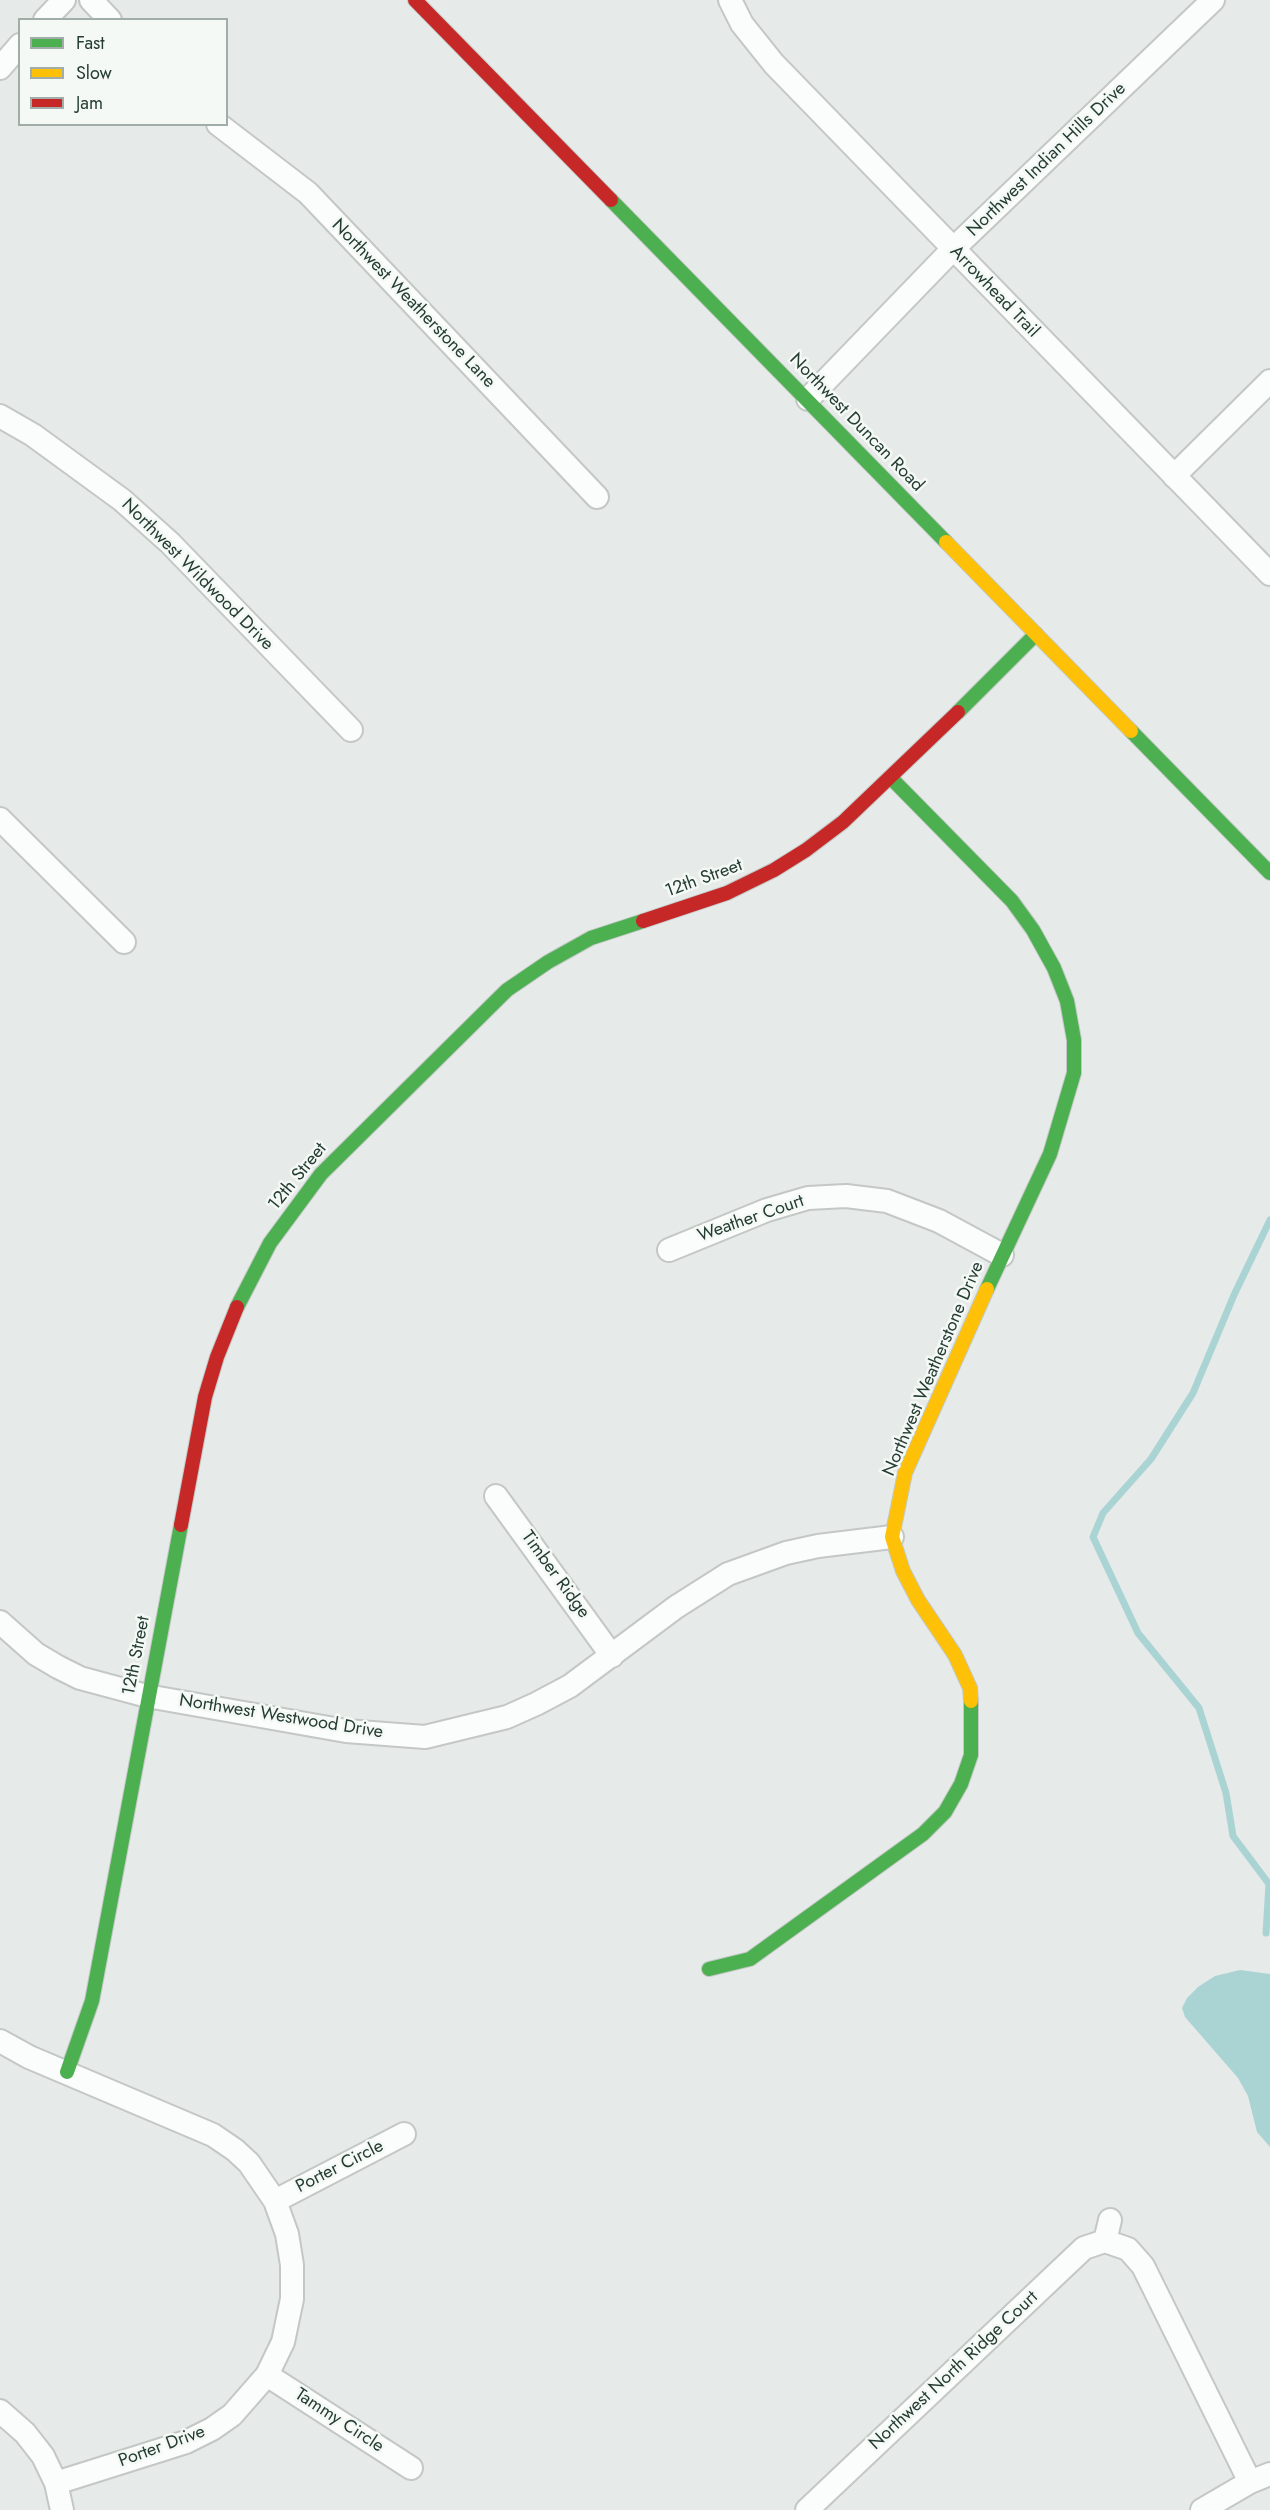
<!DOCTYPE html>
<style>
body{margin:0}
#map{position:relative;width:1270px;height:2510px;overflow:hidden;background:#e6eae8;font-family:Jost,sans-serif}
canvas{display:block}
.legend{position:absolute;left:18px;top:18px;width:210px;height:108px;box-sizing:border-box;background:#f4f9f6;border:2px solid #a1ada8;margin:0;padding:8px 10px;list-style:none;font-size:18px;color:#253c33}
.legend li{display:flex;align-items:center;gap:12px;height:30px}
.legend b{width:30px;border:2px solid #a1ada8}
</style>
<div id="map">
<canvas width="1270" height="2510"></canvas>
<ul class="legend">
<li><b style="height:8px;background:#4caf50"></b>Fast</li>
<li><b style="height:8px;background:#ffc107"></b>Slow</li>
<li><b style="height:8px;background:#c62828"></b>Jam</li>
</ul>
</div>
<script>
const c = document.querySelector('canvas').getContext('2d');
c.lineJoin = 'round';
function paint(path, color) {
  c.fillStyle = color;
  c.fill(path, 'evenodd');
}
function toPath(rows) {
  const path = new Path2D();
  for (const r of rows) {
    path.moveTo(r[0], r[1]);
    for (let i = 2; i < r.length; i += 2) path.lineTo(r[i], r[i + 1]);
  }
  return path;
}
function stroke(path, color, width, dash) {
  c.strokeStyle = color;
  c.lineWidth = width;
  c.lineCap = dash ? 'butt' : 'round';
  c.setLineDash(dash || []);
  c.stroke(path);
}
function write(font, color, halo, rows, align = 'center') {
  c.font = font + ' Jost,sans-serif';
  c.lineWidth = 5;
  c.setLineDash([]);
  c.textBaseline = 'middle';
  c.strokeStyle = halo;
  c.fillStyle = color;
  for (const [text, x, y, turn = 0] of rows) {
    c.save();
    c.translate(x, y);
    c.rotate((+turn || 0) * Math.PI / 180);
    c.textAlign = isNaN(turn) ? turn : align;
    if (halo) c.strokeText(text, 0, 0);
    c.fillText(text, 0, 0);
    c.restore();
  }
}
paint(toPath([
 [1240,1970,1270,1974,1270,2147,1257,2132,1248,2096,1238,2078,1185,2017,1182,2008,1187,1998,1198,1987,1215,1976]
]), '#aad4d4');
stroke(toPath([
 [1266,1933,1269,1884,1233,1836,1226,1793,1199,1708,1138,1633,1093,1537,1103,1513,1151,1459,1193,1393,1234,1295,1270,1220]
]), '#aad4d4', 7);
const street = toPath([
 [91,0,110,20],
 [730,0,742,24,774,64,1270,574],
 [45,20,64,0],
 [0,68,20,45],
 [218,124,308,193,597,497],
 [808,399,952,250,1213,0],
 [0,416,33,435,122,500,170,543,351,730],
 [1174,476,1270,381],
 [0,819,124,942],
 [669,1250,767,1210,808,1198,846,1196,887,1201,939,1221,1002,1255],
 [496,1496,612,1656],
 [0,1622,36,1654,58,1667,80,1678,147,1696,346,1731,425,1737,507,1717,536,1704,570,1686,676,1607,728,1574,786,1553,818,1546,892,1537],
 [0,2041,29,2057,213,2135,235,2150,249,2163,275,2201,287,2234,292,2265,292,2299,283,2342,267,2375,232,2415,212,2429,186,2442,56,2483],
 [275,2201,404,2134],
 [1105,2241,1110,2220],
 [267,2375,411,2468],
 [0,2411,25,2433,43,2456,56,2483,62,2510],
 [807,2510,1084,2248,1105,2241,1128,2249,1143,2266,1250,2482],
 [1202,2510,1250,2482,1270,2474]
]);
const fast = toPath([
 [611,200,946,542],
 [958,712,1036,634],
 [1131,731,1270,873],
 [891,778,1012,901,1033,930,1054,968,1067,1001,1074,1040,1074,1073,1050,1154,987,1289],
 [237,1307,270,1243,321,1174,507,990,548,962,591,938,643,921],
 [709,1969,750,1959,923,1834,945,1812,961,1784,971,1755,971,1701],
 [67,2072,92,2001,181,1525]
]);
const slow = toPath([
 [946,542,1131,731],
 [971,1701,970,1688,955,1655,918,1600,903,1571,892,1537,905,1473,987,1289]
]);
const jam = toPath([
 [415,0,611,200],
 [643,921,727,893,774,870,806,850,843,822,958,712],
 [181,1525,205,1397,217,1357,237,1307]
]);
stroke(street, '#c3c7c5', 26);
stroke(fast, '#c2c8c5', 16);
stroke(slow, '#c2c8c5', 16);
stroke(jam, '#c2c8c5', 16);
stroke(street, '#fbfcfc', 22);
stroke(fast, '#4caf50', 14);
stroke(slow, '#ffc107', 14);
stroke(jam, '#c62828', 14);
write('18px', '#253c33', '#f4f9f6', [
 ["Northwest Indian Hills Drive",1047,160,-44],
 ["Arrowhead Trail",994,292,46],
 ["Northwest Weatherstone Lane",413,304,46],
 ["Northwest Duncan Road",856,423,46],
 ["Northwest Wildwood Drive",197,575,45],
 ["12th Street",704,879,-20],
 ["12th Street",298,1177,-51],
 ["Weather Court",751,1219,-19],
 ["Northwest Weatherstone Drive",934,1369,-67],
 ["Timber Ridge",555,1575,54],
 ["12th Street",137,1656,-79],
 ["Northwest Westwood Drive",281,1717,9],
 ["Porter Circle",340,2167,-27],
 ["Northwest North Ridge Court",954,2371,-43],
 ["Tammy Circle",339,2421,33],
 ["Porter Drive",162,2447,-20]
]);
</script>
